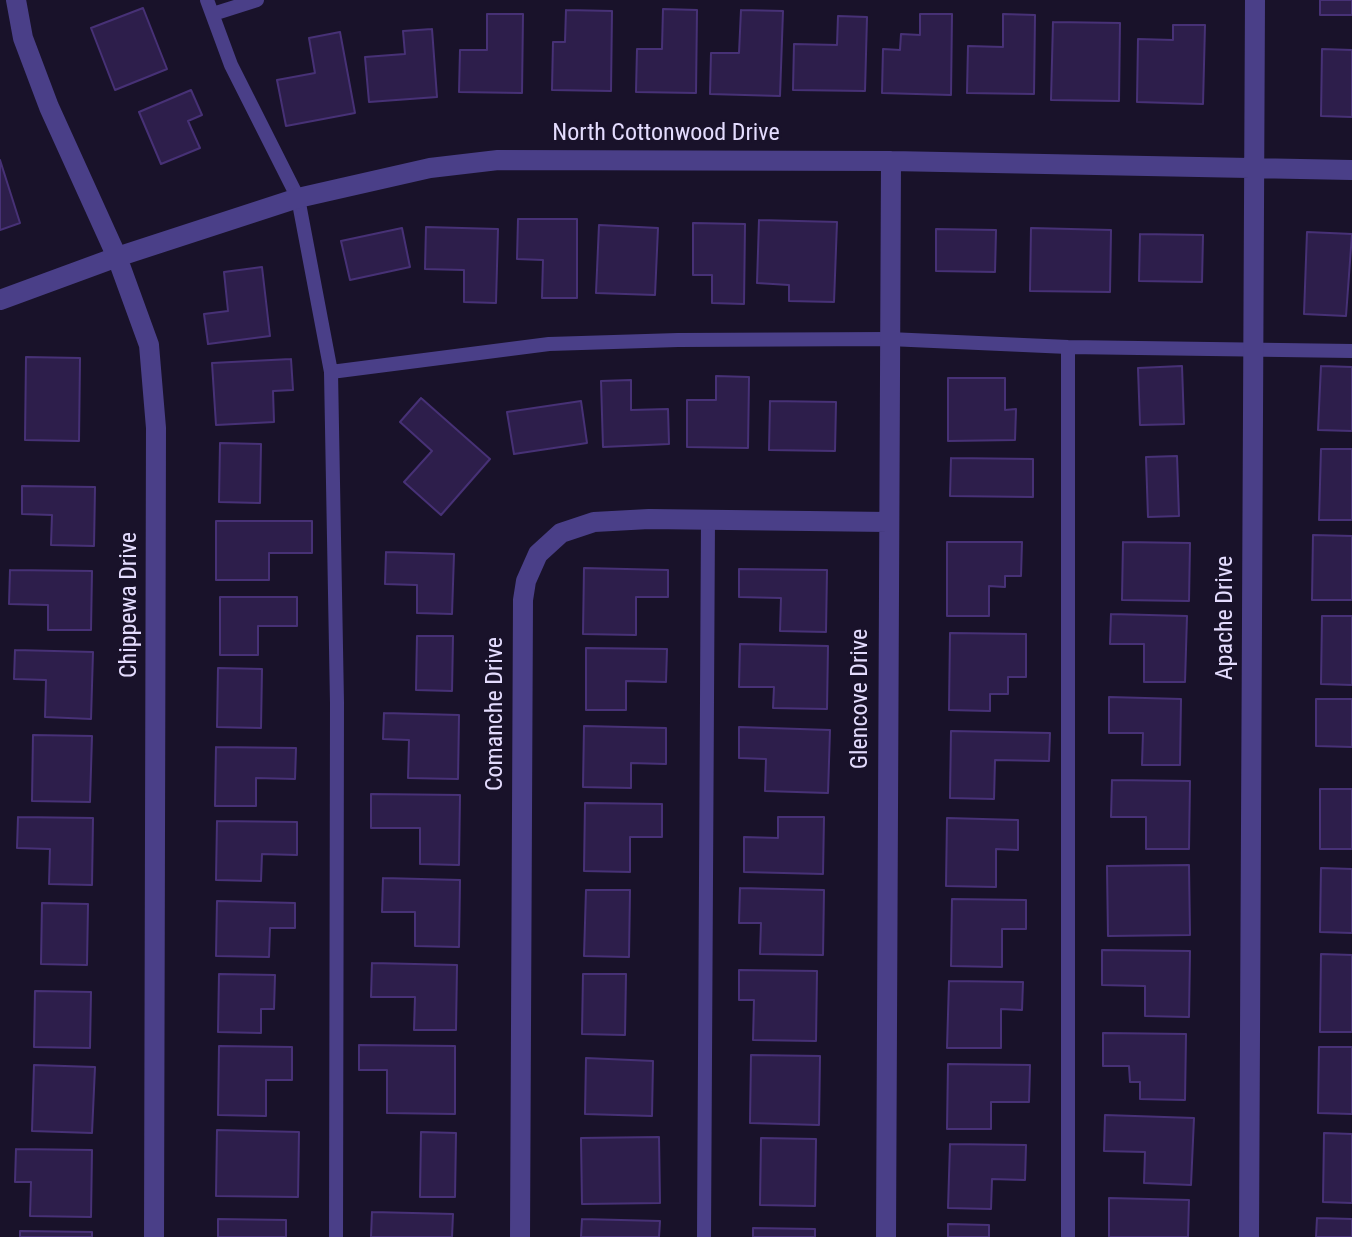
<!DOCTYPE html>
<style>
body{margin:0}
canvas{display:block;background:#19122a}
</style>
<canvas width="1352" height="1237"></canvas>
<script>
const c = document.querySelector('canvas').getContext('2d');
c.lineJoin = 'round';
function paint(path, color) {
  c.fillStyle = color;
  c.fill(path, 'evenodd');
}
function toPath(rows) {
  const path = new Path2D();
  for (const r of rows) {
    path.moveTo(r[0], r[1]);
    for (let i = 2; i < r.length; i += 2) path.lineTo(r[i], r[i + 1]);
  }
  return path;
}
function stroke(path, color, width, dash) {
  c.strokeStyle = color;
  c.lineWidth = width;
  c.lineCap = dash ? 'butt' : 'round';
  c.setLineDash(dash || []);
  c.stroke(path);
}
function write(font, color, halo, rows, align = 'center') {
  c.font = font + ' "Roboto Condensed",sans-serif';
  c.lineWidth = 6;
  c.setLineDash([]);
  c.textBaseline = 'middle';
  c.strokeStyle = halo;
  c.fillStyle = color;
  for (const [text, x, y, turn = 0] of rows) {
    c.save();
    c.translate(x, y);
    c.rotate((+turn || 0) * Math.PI / 180);
    c.textAlign = isNaN(turn) ? turn : align;
    if (halo) c.strokeText(text, 0, 0);
    c.fillText(text, 0, 0);
    c.restore();
  }
}
const building = toPath([
 [1320,0,1352,0,1352,15,1320,15,1320,0],
 [143,8,167,69,115,90,91,28,143,8],
 [663,9,697,10,696,93,636,92,637,49,662,49,663,9],
 [566,10,612,11,611,91,552,90,553,42,565,42,566,10],
 [741,10,783,11,780,96,710,94,711,53,739,53,741,10],
 [487,14,523,14,522,93,459,92,460,50,487,50,487,14],
 [920,14,952,14,951,95,882,93,883,49,900,50,901,34,920,35,920,14],
 [1003,14,1035,15,1034,94,967,93,968,46,1003,47,1003,14],
 [838,16,867,17,865,91,793,90,794,44,837,45,838,16],
 [1053,22,1120,23,1119,101,1051,100,1053,22],
 [1173,25,1205,25,1203,104,1137,102,1138,39,1173,40,1173,25],
 [432,29,437,97,369,102,365,57,405,54,403,31,432,29],
 [340,32,355,113,286,126,277,80,315,73,309,38,340,32],
 [1322,49,1352,50,1352,117,1321,116,1322,49],
 [191,90,202,115,188,121,200,148,161,164,139,112,191,90],
 [0,160,20,223,0,230,0,160],
 [518,219,577,219,577,298,542,298,543,260,517,259,518,219],
 [759,220,837,222,834,302,789,301,789,285,757,283,759,220],
 [693,223,745,224,744,304,712,303,712,275,693,275,693,223],
 [599,225,658,228,655,295,596,293,599,225],
 [426,227,498,229,496,303,464,302,464,270,425,269,426,227],
 [402,228,410,267,350,280,341,241,402,228],
 [1031,228,1111,230,1110,292,1030,291,1031,228],
 [936,229,996,230,995,272,936,271,936,229],
 [1307,232,1352,234,1346,316,1304,314,1307,232],
 [1140,234,1203,235,1202,282,1139,281,1140,234],
 [262,267,270,336,208,344,204,314,228,311,224,272,262,267],
 [26,357,80,358,79,441,25,440,26,357],
 [291,359,293,390,273,391,274,422,216,425,212,363,291,359],
 [1182,366,1184,424,1140,425,1138,368,1182,366],
 [1321,366,1352,367,1352,431,1318,430,1321,366],
 [716,376,749,377,748,448,687,447,687,400,716,400,716,376],
 [948,378,1005,378,1005,410,1016,409,1015,440,948,441,948,378],
 [631,380,631,410,668,409,669,444,603,447,601,381,631,380],
 [421,398,490,459,441,515,404,482,432,451,400,422,421,398],
 [581,401,587,443,514,454,507,412,581,401],
 [770,401,836,402,835,451,769,450,770,401],
 [220,443,261,444,260,503,219,502,220,443],
 [1321,449,1352,449,1352,520,1319,520,1321,449],
 [1177,456,1179,516,1148,517,1146,457,1177,456],
 [951,458,1033,459,1033,497,950,496,951,458],
 [22,486,95,487,94,546,51,545,52,515,22,514,22,486],
 [216,521,312,521,312,553,269,553,269,580,216,580,216,521],
 [1313,535,1352,536,1352,600,1312,600,1313,535],
 [947,542,1022,542,1021,576,1005,576,1005,587,989,586,989,616,947,616,947,542],
 [1123,542,1190,543,1189,601,1122,600,1123,542],
 [386,552,454,554,452,614,417,613,417,585,385,584,386,552],
 [584,568,668,570,668,597,636,597,636,635,583,634,584,568],
 [739,569,827,570,826,632,780,631,781,598,739,597,739,569],
 [10,570,92,571,91,630,48,630,48,605,9,604,10,570],
 [220,597,297,597,297,626,258,626,258,655,220,655,220,597],
 [1111,614,1187,616,1185,682,1144,682,1144,644,1110,644,1111,614],
 [1322,616,1352,616,1352,685,1321,684,1322,616],
 [950,633,1026,634,1026,677,1008,677,1008,694,990,694,990,711,949,710,950,633],
 [417,636,453,636,452,691,416,690,417,636],
 [740,644,828,646,827,709,773,708,774,687,739,687,740,644],
 [586,648,667,649,666,682,626,681,626,710,586,710,586,648],
 [15,650,93,652,91,719,45,717,46,680,14,679,15,650],
 [218,668,262,669,261,728,217,727,218,668],
 [1109,697,1181,699,1180,765,1142,765,1143,733,1109,733,1109,697],
 [1316,699,1352,699,1352,747,1316,746,1316,699],
 [384,713,459,715,458,779,408,778,409,740,383,739,384,713],
 [584,726,666,728,666,764,631,763,631,788,583,787,584,726],
 [739,727,830,730,828,793,765,791,766,759,739,758,739,727],
 [951,731,1050,733,1049,761,995,760,994,799,950,798,951,731],
 [33,735,92,736,90,802,32,801,33,735],
 [216,747,296,748,295,779,256,778,256,806,215,806,216,747],
 [1112,780,1190,781,1189,849,1146,849,1146,817,1111,817,1112,780],
 [1320,789,1352,789,1352,849,1320,849,1320,789],
 [371,794,460,795,459,865,420,864,420,828,371,828,371,794],
 [585,803,662,804,662,837,630,837,630,872,584,871,585,803],
 [18,817,93,818,92,885,49,884,50,849,17,848,18,817],
 [778,817,824,817,823,874,744,872,744,837,778,838,778,817],
 [947,818,1018,820,1018,850,996,849,996,887,946,886,947,818],
 [217,821,297,822,297,855,262,854,261,881,216,880,217,821],
 [1189,865,1190,935,1108,936,1107,866,1189,865],
 [1321,868,1352,869,1352,933,1320,932,1321,868],
 [383,878,460,880,459,947,415,946,415,912,382,912,383,878],
 [740,888,824,890,823,955,760,954,761,923,739,923,740,888],
 [586,890,630,890,629,957,584,956,586,890],
 [952,899,1026,900,1026,929,1002,929,1002,967,951,966,952,899],
 [217,901,295,903,295,928,270,928,269,957,216,956,217,901],
 [42,903,88,904,87,965,41,964,42,903],
 [1102,950,1190,951,1189,1017,1145,1016,1145,986,1102,985,1102,950],
 [1321,954,1352,955,1352,1032,1320,1032,1321,954],
 [372,963,457,965,456,1030,414,1030,415,997,371,997,372,963],
 [739,970,817,971,816,1041,753,1040,754,1000,739,1000,739,970],
 [219,974,275,975,274,1009,261,1009,261,1033,218,1032,219,974],
 [583,974,626,974,625,1035,582,1034,583,974],
 [949,981,1023,982,1022,1010,1001,1009,1001,1048,947,1048,949,981],
 [35,991,91,992,90,1048,34,1047,35,991],
 [1103,1033,1186,1034,1185,1100,1140,1099,1140,1082,1130,1082,1129,1066,1103,1066,1103,1033],
 [359,1045,455,1046,455,1114,387,1113,387,1070,359,1070,359,1045],
 [219,1046,292,1047,292,1080,266,1080,266,1116,218,1115,219,1046],
 [1319,1047,1352,1047,1352,1114,1318,1113,1319,1047],
 [751,1055,820,1056,819,1125,750,1123,751,1055],
 [586,1058,653,1061,652,1116,585,1114,586,1058],
 [948,1064,1030,1065,1029,1102,991,1102,991,1129,947,1129,948,1064],
 [34,1065,95,1067,92,1133,32,1131,34,1065],
 [1105,1115,1194,1118,1191,1185,1144,1183,1145,1152,1104,1151,1105,1115],
 [217,1130,299,1132,298,1197,216,1196,217,1130],
 [421,1132,456,1133,455,1197,420,1197,421,1132],
 [1324,1133,1352,1134,1352,1203,1323,1202,1324,1133],
 [659,1137,660,1203,582,1204,581,1138,659,1137],
 [761,1138,816,1139,815,1206,760,1205,761,1138],
 [950,1144,1026,1145,1025,1180,992,1179,991,1209,948,1208,950,1144],
 [16,1149,92,1150,91,1217,30,1216,31,1182,15,1182,16,1149],
 [1109,1198,1189,1200,1188,1237,1109,1237,1109,1198],
 [372,1212,453,1214,452,1237,371,1237,372,1212],
 [1317,1218,1352,1219,1352,1237,1316,1237,1317,1218],
 [218,1219,286,1220,286,1237,218,1237,218,1219],
 [582,1219,660,1221,659,1237,581,1237,582,1219],
 [948,1224,989,1225,989,1237,948,1237,948,1224],
 [753,1228,815,1229,815,1237,753,1237,753,1228],
 [20,1231,92,1232,92,1237,20,1237,20,1231]
]);
paint(building, '#2d1e4b');
stroke(building, '#473176', 2);
stroke(toPath([
 [207,0,231,65,298,198,331,372,337,703,336,1237],
 [213,14,257,0],
 [1068,347,1068,1237],
 [331,372,549,344,678,340,889,339,1068,347,1352,351],
 [704,1237,708,519]
]), '#4a3f88', 14);
stroke(toPath([
 [16,0,23,38,49,107,117,257,149,345,156,428,154,1237],
 [0,300,117,257,298,198,430,168,498,160,891,161,1352,170],
 [520,1237,523,600,526,581,538,554,561,533,594,522,649,519,888,522],
 [886,1237,891,161],
 [1249,1237,1255,0]
]), '#4a3f88', 20);
write('24px', '#e4dcfe', '#19122a', [
 ["North Cottonwood Drive",666,134],
 ["Chippewa Drive",130,605,-90],
 ["Apache Drive",1226,618,-90],
 ["Glencove Drive",861,699,-90],
 ["Comanche Drive",496,714,-90]
]);
</script>
